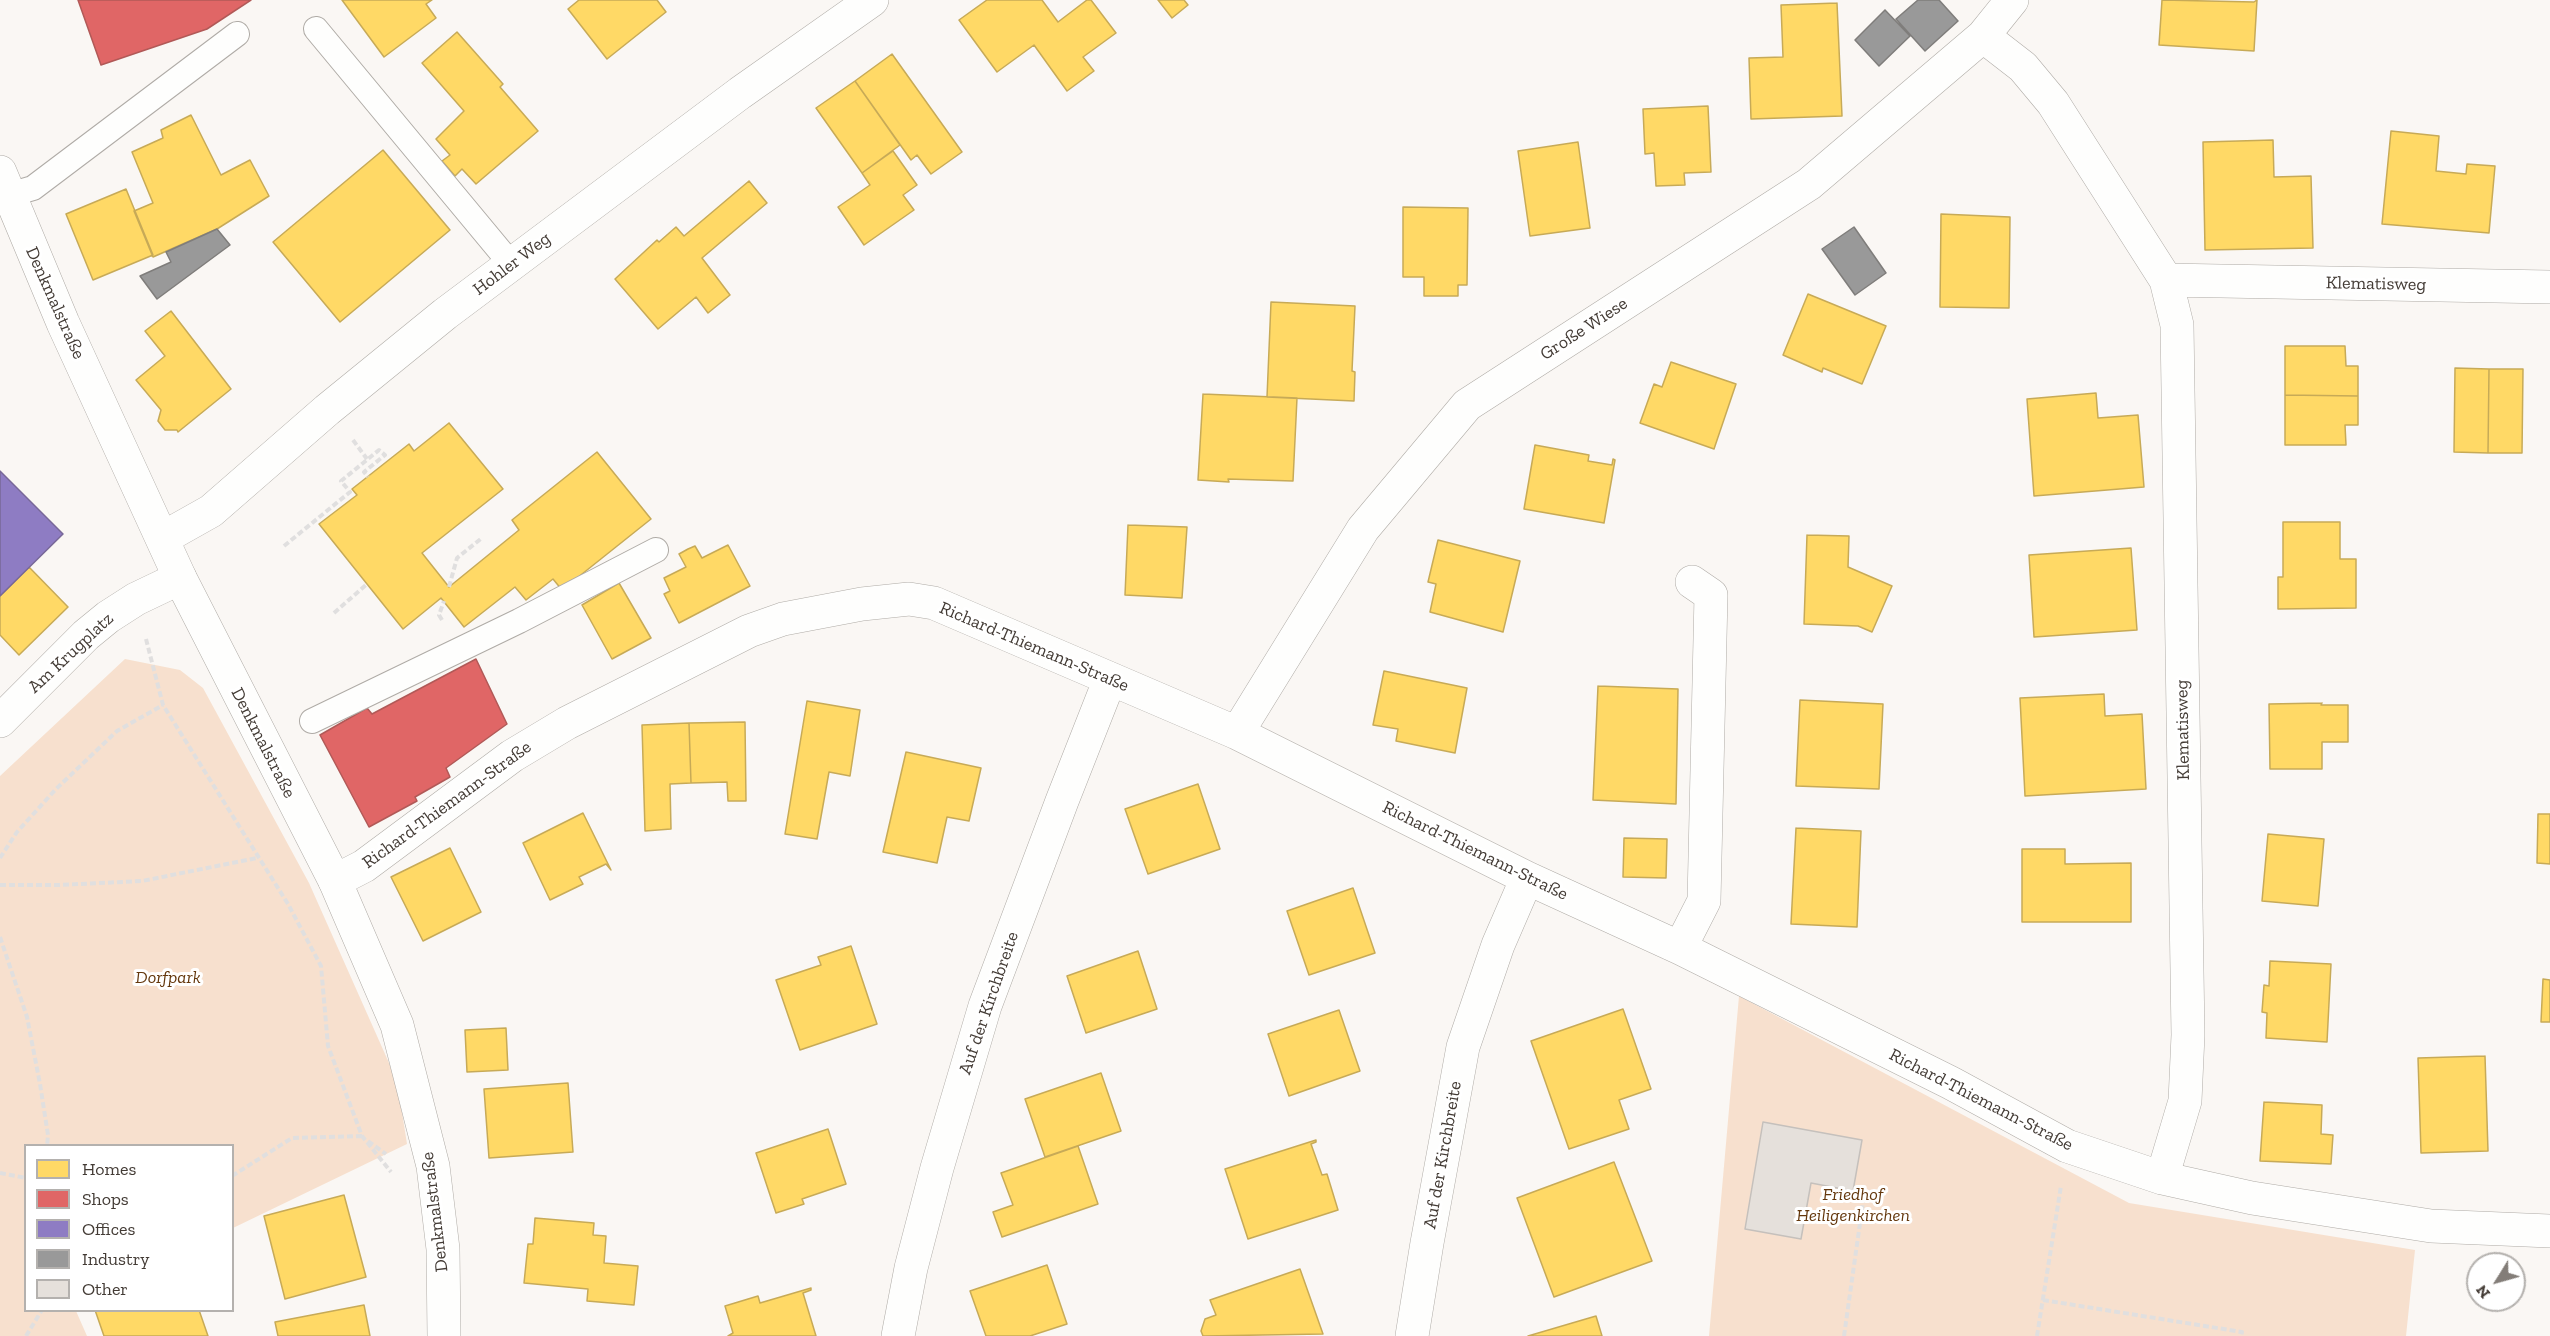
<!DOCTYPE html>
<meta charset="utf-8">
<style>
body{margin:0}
#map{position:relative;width:2550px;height:1336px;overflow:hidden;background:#faf7f4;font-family:"Zilla Slab",serif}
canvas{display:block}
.legend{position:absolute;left:24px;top:1144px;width:210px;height:168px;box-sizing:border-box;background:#fff;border:2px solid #b4b1ae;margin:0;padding:8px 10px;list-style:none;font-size:18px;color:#433b35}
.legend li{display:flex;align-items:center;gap:12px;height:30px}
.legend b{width:30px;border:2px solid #b4b1ae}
.north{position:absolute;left:2466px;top:1252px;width:60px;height:60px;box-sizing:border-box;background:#fff;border:2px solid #b4b1ae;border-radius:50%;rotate:233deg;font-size:16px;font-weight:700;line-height:24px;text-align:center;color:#433b35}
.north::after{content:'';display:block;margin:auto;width:21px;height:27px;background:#837d78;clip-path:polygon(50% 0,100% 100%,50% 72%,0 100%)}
</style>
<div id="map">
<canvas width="2550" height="1336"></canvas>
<ul class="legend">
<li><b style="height:16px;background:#ffd966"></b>Homes</li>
<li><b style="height:16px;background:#e06666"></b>Shops</li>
<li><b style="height:16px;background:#8e7cc3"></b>Offices</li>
<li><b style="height:16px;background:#999"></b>Industry</li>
<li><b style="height:16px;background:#e5e0db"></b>Other</li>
</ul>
<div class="north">N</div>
</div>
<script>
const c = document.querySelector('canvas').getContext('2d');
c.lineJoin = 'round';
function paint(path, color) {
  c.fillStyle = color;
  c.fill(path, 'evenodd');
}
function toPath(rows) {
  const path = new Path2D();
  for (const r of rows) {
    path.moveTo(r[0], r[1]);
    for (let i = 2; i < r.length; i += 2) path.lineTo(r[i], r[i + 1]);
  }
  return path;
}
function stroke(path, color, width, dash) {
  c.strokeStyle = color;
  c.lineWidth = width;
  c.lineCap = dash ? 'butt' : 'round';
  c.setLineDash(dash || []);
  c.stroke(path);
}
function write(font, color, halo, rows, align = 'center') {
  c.font = font + ' "Zilla Slab",serif';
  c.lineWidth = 6;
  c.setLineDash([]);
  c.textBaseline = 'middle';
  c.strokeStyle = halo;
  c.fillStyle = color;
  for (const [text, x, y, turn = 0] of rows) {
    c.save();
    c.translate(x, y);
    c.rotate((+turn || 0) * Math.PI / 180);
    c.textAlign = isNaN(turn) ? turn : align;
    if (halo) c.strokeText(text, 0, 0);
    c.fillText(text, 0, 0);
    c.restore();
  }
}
paint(toPath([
 [125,659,180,670,203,688,309,883,397,1081,407,1144,233,1228,232,1146,26,1146,26,1310,76,1311,87,1336,0,1336,0,776],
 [1739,996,2129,1203,2415,1250,2406,1336,1709,1336]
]), '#f7e0ce');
const homes = toPath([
 [342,0,432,0,426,4,436,18,384,57,342,0],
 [579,0,657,0,666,12,607,59,568,9,579,0],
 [987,0,1042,0,1058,22,1087,0,1091,0,1116,33,1083,57,1094,71,1067,91,1034,45,997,72,959,20,987,0],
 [1158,0,1184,0,1188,5,1172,18,1158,0],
 [2162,0,2254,2,2257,0,2254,51,2159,45,2162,0],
 [1837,3,1842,116,1751,119,1749,58,1783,57,1781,5,1837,3],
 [457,32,503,84,500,87,538,131,476,184,462,169,455,176,442,161,450,155,436,139,464,111,422,63,457,32],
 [892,54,962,152,931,174,917,155,911,160,855,81,892,54],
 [855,81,900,145,862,173,816,108,855,81],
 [1708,106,1711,172,1684,173,1685,185,1656,186,1654,153,1645,154,1643,109,1708,106],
 [191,115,221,175,250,160,269,196,217,229,153,257,134,211,153,203,132,152,163,138,161,130,191,115],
 [2391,131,2439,136,2436,171,2466,174,2467,164,2495,166,2489,233,2382,224,2391,131],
 [2273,140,2274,177,2311,176,2313,248,2205,250,2203,142,2273,140],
 [1578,142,1590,228,1530,236,1518,151,1578,142],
 [383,150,450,230,340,322,273,242,383,150],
 [893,151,917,185,903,195,914,210,864,245,838,207,870,185,862,173,893,151],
 [749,181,767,203,702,258,730,295,708,313,696,297,658,329,615,279,657,240,659,242,676,227,684,236,749,181],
 [126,189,153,255,93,280,66,214,126,189],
 [1403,207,1468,208,1467,285,1458,285,1458,296,1424,296,1424,277,1403,277,1403,207],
 [1941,214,2010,217,2009,308,1940,307,1941,214],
 [1808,294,1886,326,1862,384,1823,368,1822,372,1783,355,1808,294],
 [1271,302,1355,306,1352,371,1355,372,1354,401,1267,397,1271,302],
 [171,311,231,389,178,432,177,430,165,430,158,421,161,410,136,380,165,356,145,331,171,311],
 [2285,346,2345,346,2346,366,2358,366,2358,396,2285,395,2285,346],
 [1671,362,1736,384,1714,449,1640,423,1654,384,1662,387,1671,362],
 [2455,368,2489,369,2488,453,2454,452,2455,368],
 [2489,369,2523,369,2522,453,2488,453,2489,369],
 [2096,393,2098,418,2138,415,2144,487,2034,496,2027,399,2096,393],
 [1203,394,1297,398,1293,481,1228,479,1229,482,1198,480,1203,394],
 [2285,395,2358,396,2358,425,2345,425,2346,445,2285,445,2285,395],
 [449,423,503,489,422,553,449,587,519,530,512,520,597,452,651,519,562,590,553,579,526,600,515,587,464,627,441,598,403,629,319,524,357,495,352,489,409,444,414,451,449,423],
 [1535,445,1589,455,1588,461,1612,465,1613,459,1615,460,1604,523,1524,509,1535,445],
 [2283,522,2340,522,2340,559,2356,559,2356,608,2278,609,2278,577,2283,577,2283,522],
 [1128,525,1187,527,1182,598,1125,595,1128,525],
 [1807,535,1849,536,1848,567,1892,586,1872,632,1858,626,1804,624,1807,535],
 [1438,540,1520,561,1503,632,1430,612,1436,584,1428,582,1438,540],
 [728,545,750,586,679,623,664,594,670,591,664,578,686,567,679,554,688,549,695,546,702,558,728,545],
 [2131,548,2137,630,2034,637,2029,555,2131,548],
 [29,567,68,607,19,655,0,635,0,596,29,567],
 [619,583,651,638,612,659,582,605,619,583],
 [1384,671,1467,688,1455,753,1396,741,1398,729,1373,725,1384,671],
 [1598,686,1678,689,1676,804,1593,800,1598,686],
 [2104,694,2105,716,2142,714,2146,789,2025,796,2020,698,2104,694],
 [1800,700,1883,704,1879,789,1796,786,1800,700],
 [807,701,860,710,850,776,829,772,817,839,785,834,807,701],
 [2322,703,2321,705,2348,705,2348,742,2322,742,2322,769,2270,769,2269,704,2322,703],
 [745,722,746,801,728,801,727,782,691,783,689,723,745,722],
 [689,723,691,783,670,784,671,829,645,831,642,725,689,723],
 [906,752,981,768,969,821,947,817,937,863,883,852,906,752],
 [1198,784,1220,849,1148,874,1125,809,1198,784],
 [583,813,611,870,606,864,579,877,583,884,550,900,523,843,583,813],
 [2538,814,2550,814,2550,864,2537,863,2538,814],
 [1796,828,1861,831,1857,927,1791,924,1796,828],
 [2268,834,2324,839,2318,906,2262,901,2268,834],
 [1624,838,1667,839,1666,878,1623,877,1624,838],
 [450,848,481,912,423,941,391,877,450,848],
 [2022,849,2065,849,2065,864,2131,863,2131,922,2022,922,2022,849],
 [1353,888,1375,953,1309,975,1287,911,1353,888],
 [851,946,877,1024,800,1050,776,980,821,965,818,957,851,946],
 [1138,951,1157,1009,1086,1033,1067,976,1138,951],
 [2270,961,2331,964,2327,1042,2266,1038,2267,1013,2262,1012,2264,985,2269,986,2270,961],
 [2543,979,2550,980,2550,1022,2541,1022,2543,979],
 [1623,1009,1651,1089,1619,1100,1629,1129,1569,1149,1531,1041,1623,1009],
 [1339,1010,1360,1071,1289,1096,1268,1034,1339,1010],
 [506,1028,508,1070,467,1072,465,1030,506,1028],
 [2485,1056,2488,1151,2421,1153,2418,1058,2485,1056],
 [1101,1073,1121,1131,1045,1157,1025,1099,1101,1073],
 [568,1083,573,1152,489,1158,484,1089,568,1083],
 [2264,1102,2322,1105,2321,1134,2333,1135,2331,1164,2260,1161,2264,1102],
 [828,1129,846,1184,802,1199,804,1204,776,1213,756,1153,828,1129],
 [1316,1140,1316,1142,1311,1144,1322,1175,1327,1174,1338,1210,1248,1239,1225,1169,1316,1140],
 [1078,1146,1098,1204,1002,1237,993,1212,1013,1205,1001,1173,1078,1146],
 [1614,1162,1652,1261,1554,1297,1517,1198,1614,1162],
 [344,1195,366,1277,285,1299,264,1216,344,1195],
 [535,1218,594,1223,593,1235,606,1236,604,1263,638,1266,634,1305,587,1301,588,1289,524,1283,528,1244,533,1244,535,1218],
 [1047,1265,1067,1324,1030,1336,986,1336,970,1291,1047,1265],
 [1300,1269,1323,1334,1203,1336,1201,1331,1205,1319,1216,1315,1210,1300,1300,1269],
 [811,1288,811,1290,803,1293,816,1336,728,1336,733,1333,725,1306,758,1296,760,1303,811,1288],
 [364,1305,370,1336,278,1336,275,1322,364,1305],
 [95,1310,199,1310,208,1336,104,1336,95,1310],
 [1596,1316,1602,1336,1528,1336,1596,1316]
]);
paint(homes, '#ffd966');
stroke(homes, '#c7aa57', 1.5);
const shops = toPath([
 [78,0,251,0,207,29,101,65,78,0],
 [476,659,507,724,446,768,450,777,415,797,417,801,369,827,320,735,367,708,372,714,476,659]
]);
paint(shops, '#e06666');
stroke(shops, '#b15957', 1.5);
const offices = toPath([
 [0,471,63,534,0,596,0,471]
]);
paint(offices, '#8e7cc3');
stroke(offices, '#786898', 1.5);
const industry = toPath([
 [1918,0,1939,0,1958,21,1925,51,1896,19,1918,0],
 [1885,10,1910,36,1879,66,1855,40,1885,10],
 [1854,227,1886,273,1855,295,1822,249,1854,227],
 [217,229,230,245,157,299,140,276,171,262,166,252,217,229]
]);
paint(industry, '#999');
stroke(industry, '#7f7d7b', 1.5);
const building = toPath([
 [1763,1122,1862,1140,1853,1191,1811,1183,1801,1239,1745,1229,1763,1122]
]);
paint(building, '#e5e0db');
stroke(building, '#c5c0bc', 1.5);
const service = toPath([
 [316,29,511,264],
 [9,195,33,188,237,34],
 [312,721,519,621,656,550]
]);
const minor = toPath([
 [1983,36,2023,67,2053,103,2166,280,2177,325,2188,1035,2185,1101,2162,1178],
 [2166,280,2550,287],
 [163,538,211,511,327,410,445,314,740,93,872,0],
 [0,721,86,635,108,617,136,599,180,578],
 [1237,733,1363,529,1467,405,1809,184,1983,36,2012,0],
 [335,881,364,866,512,756,567,723,749,631,783,619,862,604,909,599,934,603,1237,733,1527,878,1680,948,1951,1083,2067,1146,2162,1178,2252,1198,2431,1226,2550,1231],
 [1680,948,1704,901,1711,595,1692,582],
 [898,1336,911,1268,937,1168,985,1006,1062,801,1110,679],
 [1412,1336,1427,1243,1463,1047,1498,945,1527,878]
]);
const secondary = toPath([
 [0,172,63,323,180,578,335,881,397,1025,433,1166,443,1249,444,1336]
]);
stroke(service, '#afaba6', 26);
stroke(minor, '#afaba6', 34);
stroke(secondary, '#afaba6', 34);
stroke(toPath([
 [353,440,367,459],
 [284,546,350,492,341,481,379,450,385,455,364,472,368,477],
 [449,587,457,558,482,538],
 [334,613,367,584],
 [442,620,439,615,444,601],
 [146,639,163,705,288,904,321,966,328,1046,362,1136,391,1172],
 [0,858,17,832,56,789,117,731,163,705],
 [0,885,59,885,142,881,257,858],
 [0,937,27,1017,40,1084,48,1135,47,1146],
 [368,1141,386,1154],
 [0,1173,26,1178],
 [232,1176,292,1138,362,1136],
 [2043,1300,2242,1332,2241,1336],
 [26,1336,42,1310],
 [1844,1336,1864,1195],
 [2037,1336,2061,1186]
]), '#e0dfdf', 4, [6, 3]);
stroke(service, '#fefefd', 24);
stroke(minor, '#fefefd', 33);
stroke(secondary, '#fefefd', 33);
write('18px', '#433b35', '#fff', [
 ["Hohler Weg",512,264,-37],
 ["Klematisweg",2376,284,1],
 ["Denkmalstraße",55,303,66],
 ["Große Wiese",1584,329,-33],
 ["Richard-Thiemann-Straße",1034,647,23],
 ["Am Krugplatz",71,653,-43],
 ["Klematisweg",2183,730,-91],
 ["Denkmalstraße",263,743,63],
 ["Richard-Thiemann-Straße",447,805,-36],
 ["Richard-Thiemann-Straße",1475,851,26],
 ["Auf der Kirchbreite",989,1003,-71],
 ["Richard-Thiemann-Straße",1981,1100,27],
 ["Auf der Kirchbreite",1443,1155,-80],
 ["Denkmalstraße",435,1212,-97]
]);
write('italic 18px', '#64370c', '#fff', [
 ["Dorfpark",168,978],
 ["Friedhof",1853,1195],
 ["Heiligenkirchen",1853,1216]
]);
</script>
